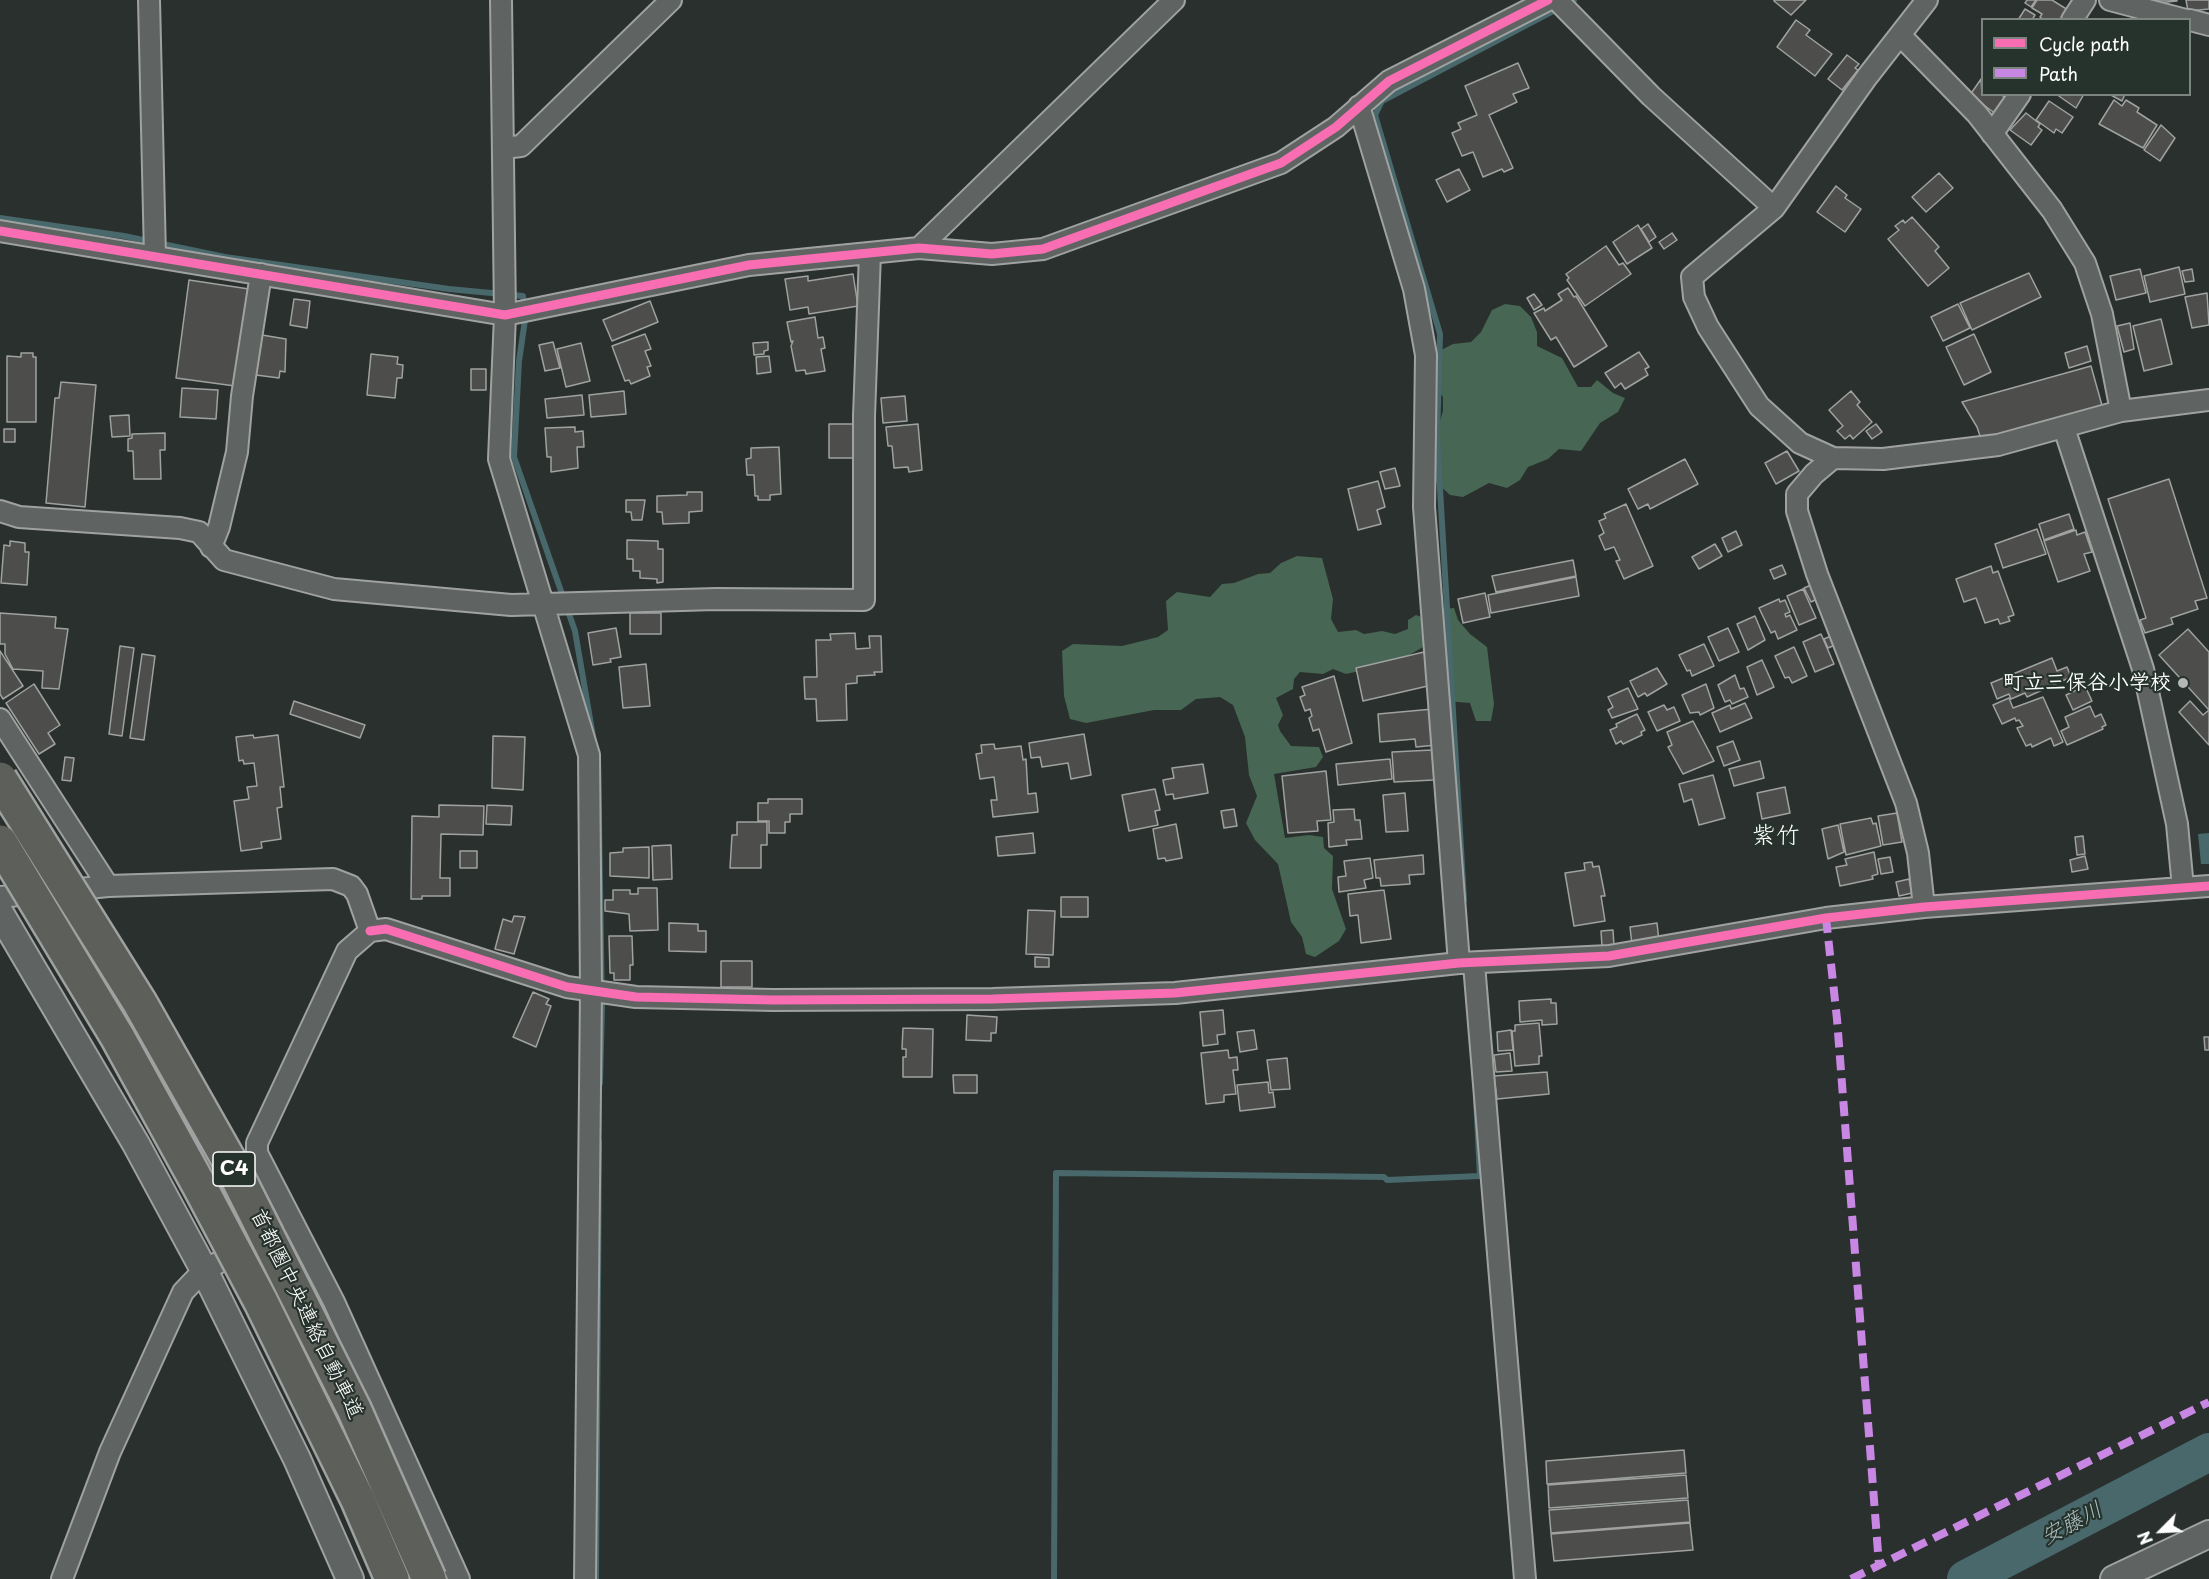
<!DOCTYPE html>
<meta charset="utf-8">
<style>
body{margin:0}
#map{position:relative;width:2209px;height:1579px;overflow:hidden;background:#29302d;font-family:"Playpen Sans",sans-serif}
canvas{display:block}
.legend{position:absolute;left:1981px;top:18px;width:210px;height:78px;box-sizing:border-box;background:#26332d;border:2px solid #7d8581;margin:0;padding:8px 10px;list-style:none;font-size:18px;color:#fff}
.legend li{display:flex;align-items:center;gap:12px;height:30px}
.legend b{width:30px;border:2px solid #7d8581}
.north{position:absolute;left:2131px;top:1501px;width:60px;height:60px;-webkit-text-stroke:4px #26332d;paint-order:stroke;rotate:246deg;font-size:16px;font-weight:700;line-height:24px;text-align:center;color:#fff}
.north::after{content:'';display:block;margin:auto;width:21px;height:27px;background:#fff;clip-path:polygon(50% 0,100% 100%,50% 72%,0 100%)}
</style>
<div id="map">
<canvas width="2209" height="1579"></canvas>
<ul class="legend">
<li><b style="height:8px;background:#f96db3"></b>Cycle path</li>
<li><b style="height:8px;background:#c787e3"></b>Path</li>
</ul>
<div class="north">N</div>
</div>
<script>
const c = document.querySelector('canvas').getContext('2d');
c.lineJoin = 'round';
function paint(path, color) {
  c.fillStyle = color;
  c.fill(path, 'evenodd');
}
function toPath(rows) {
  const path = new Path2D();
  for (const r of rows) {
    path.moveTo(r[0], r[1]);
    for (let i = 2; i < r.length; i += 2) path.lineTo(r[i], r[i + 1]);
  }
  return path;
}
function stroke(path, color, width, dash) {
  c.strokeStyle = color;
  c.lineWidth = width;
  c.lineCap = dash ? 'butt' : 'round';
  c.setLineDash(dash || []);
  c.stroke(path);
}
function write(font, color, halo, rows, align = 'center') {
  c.font = font + ' "Playpen Sans","Klee One",sans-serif';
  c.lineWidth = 4.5;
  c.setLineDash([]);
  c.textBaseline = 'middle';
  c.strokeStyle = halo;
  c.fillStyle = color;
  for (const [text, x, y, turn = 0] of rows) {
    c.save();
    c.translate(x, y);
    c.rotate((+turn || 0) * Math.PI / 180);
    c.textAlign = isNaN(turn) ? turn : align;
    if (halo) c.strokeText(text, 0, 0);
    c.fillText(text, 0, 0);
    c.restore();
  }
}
paint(toPath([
 [1505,304,1520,306,1531,317,1537,332,1537,346,1562,358,1578,387,1591,387,1597,380,1613,393,1625,398,1618,412,1600,423,1581,451,1559,449,1548,459,1528,467,1520,480,1507,488,1489,483,1463,497,1450,495,1435,481,1432,447,1443,411,1443,397,1434,385,1433,354,1453,344,1471,342,1481,332,1492,310],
 [1297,556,1322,558,1333,599,1331,619,1338,632,1356,630,1364,634,1382,631,1395,634,1408,629,1408,620,1416,615,1424,618,1437,616,1444,609,1454,608,1458,620,1470,634,1487,647,1494,704,1491,721,1476,721,1470,703,1445,701,1425,646,1395,663,1355,672,1346,674,1333,669,1323,674,1300,672,1294,679,1293,689,1276,698,1283,715,1278,725,1280,731,1291,746,1319,747,1323,757,1316,767,1274,774,1285,838,1309,835,1323,837,1324,848,1333,856,1332,889,1346,929,1339,941,1315,957,1306,954,1302,937,1291,922,1278,864,1255,840,1246,823,1257,796,1249,775,1245,737,1233,705,1220,697,1196,699,1181,710,1154,710,1086,723,1070,719,1064,696,1062,651,1073,644,1122,646,1158,637,1168,630,1166,601,1177,592,1210,597,1222,584,1234,583,1258,574,1270,573,1281,563]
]), '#476653');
paint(toPath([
 [2209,833,2209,864,2201,864,2198,834]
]), '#48686b');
stroke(toPath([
 [0,218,124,236,225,257,449,289,523,296,525,320,519,361,514,457,575,631,594,742],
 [598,761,602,1007,600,1083],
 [1464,900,1437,437,1440,334,1375,115,1382,101,1574,0],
 [596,1579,599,1142],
 [1054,1579,1056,1173,1384,1177,1387,1180,1480,1176,1476,1099]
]), '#48686b', 6);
stroke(toPath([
 [1966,1579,2209,1452]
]), '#48686b', 38);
const building = toPath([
 [1806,0,1791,15,1774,1,1774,0,1806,0],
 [2027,0,2036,0,2031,7,2025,3,2027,0],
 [2037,0,2052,0,2068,10,2062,20,2044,20,2040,17,2042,14,2032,8,2037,0],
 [2156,0,2177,0,2177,1,2156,3,2156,0],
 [2186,0,2209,0,2209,9,2188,11,2186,0],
 [2025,9,2035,15,2032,20,2018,20,2025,9],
 [1796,20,1810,30,1806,35,1832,54,1815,76,1777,47,1796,20],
 [1847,55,1859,64,1855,68,1858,70,1842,90,1828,79,1847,55],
 [1518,63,1529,88,1513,94,1517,102,1489,115,1513,168,1504,172,1502,169,1483,177,1473,152,1462,156,1452,133,1461,129,1458,123,1477,115,1465,86,1518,63],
 [1981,79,1982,94,2000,94,2007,99,1996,114,1970,95,1981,79],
 [2056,94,2084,94,2076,108,2056,94],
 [2109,94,2125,94,2122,101,2109,94],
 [2114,100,2122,106,2126,100,2139,108,2137,112,2157,125,2143,148,2099,124,2114,100],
 [2049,101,2073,117,2062,133,2056,129,2054,133,2036,120,2049,101],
 [2026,113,2040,124,2038,127,2042,130,2031,145,2010,130,2026,113],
 [2161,125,2175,138,2160,161,2144,150,2161,125],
 [1459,169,1470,190,1447,202,1436,180,1459,169],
 [1939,173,1953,188,1926,212,1912,197,1939,173],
 [1836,186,1847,195,1845,198,1861,209,1845,232,1817,212,1836,186],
 [1912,217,1939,247,1935,251,1949,268,1928,286,1888,239,1899,230,1895,226,1903,220,1905,223,1912,217],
 [1648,224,1656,237,1649,242,1641,229,1648,224],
 [1638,225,1652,248,1627,264,1613,242,1638,225],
 [1672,233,1677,240,1664,249,1659,242,1672,233],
 [1606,246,1619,265,1623,263,1631,274,1585,306,1567,280,1569,278,1566,274,1606,246],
 [2179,267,2185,294,2150,302,2144,276,2179,267],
 [2140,269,2146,293,2116,300,2110,276,2140,269],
 [2192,269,2194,281,2185,282,2182,271,2192,269],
 [2029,273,2041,297,1972,330,1960,303,2029,273],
 [853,274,858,306,809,314,808,307,790,310,785,279,808,276,808,281,853,274],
 [189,280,249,289,235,386,176,378,189,280],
 [1568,288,1574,297,1576,296,1607,346,1574,367,1556,337,1551,340,1534,313,1544,308,1545,311,1562,300,1558,294,1568,288],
 [2207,293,2209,325,2192,328,2185,297,2207,293],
 [1534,294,1542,305,1534,310,1527,298,1534,294],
 [294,299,310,301,307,328,290,325,294,299],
 [650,301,658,322,612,341,603,320,650,301],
 [1958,304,1970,328,1943,341,1931,317,1958,304],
 [815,317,818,338,823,337,825,348,821,349,825,371,806,374,805,370,796,371,791,346,793,341,791,342,787,322,815,317],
 [2161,319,2172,364,2144,371,2133,326,2161,319],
 [2130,323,2134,349,2124,352,2117,326,2130,323],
 [645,334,651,349,645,351,651,366,647,367,650,376,631,384,629,380,625,381,612,346,645,334],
 [1974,334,1991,372,1964,385,1946,347,1974,334],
 [262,335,286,339,285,372,280,371,279,378,256,375,262,335],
 [553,342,560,368,545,371,539,345,553,342],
 [768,342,768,350,764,351,764,354,754,355,753,343,768,342],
 [581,343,590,381,566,387,557,349,581,343],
 [2087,346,2091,361,2069,368,2065,353,2087,346],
 [1639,352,1649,367,1645,369,1648,375,1625,389,1621,383,1615,388,1605,373,1639,352],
 [21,353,33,353,33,357,36,357,36,422,7,422,7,356,21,357,21,353],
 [371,354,398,357,397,364,403,365,402,378,397,378,395,398,367,395,371,354],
 [769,356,771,372,757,374,756,357,769,356],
 [2091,366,2103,409,1989,440,1981,439,1977,427,1962,402,2091,366],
 [471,369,486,369,486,390,471,390,471,369],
 [61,382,96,385,85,507,46,503,55,398,59,398,61,382],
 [182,388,218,390,216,419,180,417,182,388],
 [624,391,626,414,591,417,589,395,624,391],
 [1851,391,1860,402,1857,405,1872,422,1853,439,1850,435,1845,439,1837,431,1843,426,1829,410,1851,391],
 [582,395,584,415,547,418,545,399,582,395],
 [905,396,907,421,883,423,881,398,905,396],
 [129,415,130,436,112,437,110,416,129,415],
 [829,424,854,424,854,458,829,458,829,424],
 [918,424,922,470,909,472,908,467,894,468,892,446,888,446,886,427,918,424],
 [1876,424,1882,432,1872,439,1866,431,1876,424],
 [575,427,575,432,583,431,584,447,577,447,578,468,551,472,551,457,547,457,545,428,575,427],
 [4,429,15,429,15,442,4,442,4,429],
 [165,433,165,450,160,450,161,479,134,479,133,451,128,451,128,439,132,438,132,434,165,433],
 [779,447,781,494,770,495,770,500,758,500,758,496,755,496,754,475,747,475,746,459,751,458,751,448,779,447],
 [1787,451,1799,471,1776,484,1765,463,1787,451],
 [1685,459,1698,484,1650,509,1648,504,1638,509,1628,489,1685,459],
 [1395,468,1400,486,1385,489,1380,472,1395,468],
 [2169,479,2207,598,2195,601,2198,609,2171,618,2173,624,2145,633,2140,620,2146,618,2108,499,2169,479],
 [1378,481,1385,507,1377,510,1381,524,1358,530,1348,489,1378,481],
 [687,492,702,492,702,511,689,512,689,523,663,524,662,512,657,512,657,496,687,495,687,492],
 [626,500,645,500,642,520,632,520,631,512,626,512,626,500],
 [1626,504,1653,566,1624,579,1616,561,1620,560,1614,547,1605,550,1599,536,1604,533,1599,521,1606,518,1604,514,1626,504],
 [2069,514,2074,529,2044,540,2039,524,2069,514],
 [2037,529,2046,554,2003,568,1995,544,2037,529],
 [2076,530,2077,535,2085,532,2092,552,2084,554,2090,571,2058,582,2044,541,2076,530],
 [1736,531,1742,545,1728,552,1722,538,1736,531],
 [627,540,658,541,658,549,663,549,663,582,657,583,657,579,640,578,640,571,633,571,633,559,627,559,627,540],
 [10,541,25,543,25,552,29,552,27,585,1,583,4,545,10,546,10,541],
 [1715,544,1722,556,1699,569,1692,557,1715,544],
 [1573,560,1576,576,1496,592,1492,576,1573,560],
 [1782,565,1786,574,1774,579,1770,570,1782,565],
 [1991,566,1993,573,1998,571,2014,615,2008,617,2010,621,2000,624,1998,619,1985,623,1976,598,1964,602,1956,579,1991,566],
 [1576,577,1579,596,1491,613,1488,595,1576,577],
 [1811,585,1817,599,1811,602,1804,588,1811,585],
 [1803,589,1816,618,1799,625,1787,596,1803,589],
 [1485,593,1490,617,1463,623,1458,599,1485,593],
 [1779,599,1780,602,1785,600,1790,612,1785,614,1786,617,1790,615,1797,630,1778,639,1775,631,1771,633,1759,608,1779,599],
 [0,613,56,617,55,628,68,629,59,689,42,688,43,671,13,669,5,654,5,644,0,644,0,613],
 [630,613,661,613,661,634,630,634,630,613],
 [1755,616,1765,640,1748,650,1737,624,1755,616],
 [616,628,621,657,610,659,611,662,593,665,588,633,616,628],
 [1728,628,1739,652,1719,661,1708,637,1728,628],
 [2188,629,2209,652,2209,710,2159,655,2188,629],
 [855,633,856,649,870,648,869,636,881,636,882,672,874,672,875,675,857,676,857,683,846,684,847,720,817,721,816,699,805,699,804,677,817,677,816,640,831,640,830,634,855,633],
 [1821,634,1834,664,1815,672,1803,642,1821,634],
 [1831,636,1835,645,1828,648,1824,639,1831,636],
 [1704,644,1714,666,1692,676,1690,670,1687,671,1679,655,1704,644],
 [120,646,134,648,122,736,109,734,120,646],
 [1794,647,1807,676,1792,683,1789,677,1785,678,1775,656,1794,647],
 [0,651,23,686,3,699,0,694,0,651],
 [1424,652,1432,685,1363,701,1356,668,1424,652],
 [142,654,155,656,144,740,130,738,142,654],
 [2052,658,2057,671,2067,667,2071,677,2027,697,2025,693,2011,699,2009,694,1997,699,1991,683,2052,658],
 [1762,660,1774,687,1757,695,1747,667,1762,660],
 [646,664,650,706,623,708,619,667,646,664],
 [1657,668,1667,684,1647,696,1645,693,1638,697,1630,681,1657,668],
 [1735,675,1740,689,1744,688,1748,697,1732,704,1730,700,1725,702,1718,685,1735,675],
 [1334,676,1352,743,1326,752,1319,729,1313,731,1309,718,1312,716,1310,709,1305,711,1300,697,1305,695,1302,687,1334,676],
 [34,684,60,725,48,733,55,744,39,754,6,703,34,684],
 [1706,684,1714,708,1700,715,1699,712,1690,713,1682,695,1706,684],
 [2085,686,2092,701,2073,710,2066,695,2085,686],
 [1628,688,1638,709,1612,718,1608,710,1613,707,1608,697,1628,688],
 [2043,697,2063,742,2054,746,2051,738,2032,747,2031,744,2026,746,2017,728,2023,726,2019,720,2016,721,2015,718,2002,724,1993,705,2009,698,2013,708,2043,697],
 [294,701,365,725,360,738,290,714,294,701],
 [2190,701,2203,715,2209,710,2209,745,2179,712,2190,701],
 [1745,703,1752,718,1720,732,1712,713,1730,705,1731,709,1745,703],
 [1664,705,1667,710,1674,707,1680,721,1657,731,1648,712,1664,705],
 [2090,706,2095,717,2101,714,2106,725,2102,727,2103,729,2067,745,2061,731,2069,727,2065,717,2090,706],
 [1433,709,1436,745,1416,747,1415,739,1380,742,1378,714,1433,709],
 [1637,714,1645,730,1641,732,1642,735,1623,744,1621,741,1616,744,1610,730,1617,727,1616,724,1637,714],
 [1693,721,1714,761,1683,774,1668,747,1672,745,1667,732,1693,721],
 [1084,734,1091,775,1071,779,1068,763,1042,767,1040,757,1031,758,1029,743,1084,734],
 [253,735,254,738,278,735,284,787,280,787,282,807,277,808,281,839,261,842,262,848,241,851,234,801,249,799,247,787,257,786,254,763,244,764,243,760,239,761,236,737,253,735],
 [493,736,525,737,523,790,492,788,493,736],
 [1733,741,1740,760,1724,766,1717,747,1733,741],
 [994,744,995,749,1021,746,1023,760,1026,759,1028,794,1036,793,1038,812,993,817,991,800,997,800,994,777,980,779,976,754,982,753,981,745,994,744],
 [1432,750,1434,780,1394,782,1392,752,1432,750],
 [65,757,74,758,71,781,62,780,65,757],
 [1390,759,1392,779,1338,785,1336,764,1390,759],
 [1760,761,1764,778,1734,786,1729,769,1760,761],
 [1203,764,1208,793,1174,799,1173,794,1166,795,1163,780,1174,778,1172,768,1203,764],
 [1326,771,1331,820,1317,821,1318,831,1288,833,1282,776,1326,771],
 [1713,775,1725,818,1699,825,1692,799,1684,802,1679,784,1713,775],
 [1785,787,1790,813,1762,819,1757,793,1785,787],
 [1155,789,1160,810,1155,811,1158,825,1129,831,1122,795,1155,789],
 [1405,793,1408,831,1386,832,1383,795,1405,793],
 [768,799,802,799,802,814,790,814,790,822,785,822,785,833,769,833,769,821,758,821,758,803,768,803,768,799],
 [439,805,484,806,483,835,441,834,440,878,450,878,450,896,422,896,422,899,411,899,412,816,439,817,439,805],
 [487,805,512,806,511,825,486,824,487,805],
 [1234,809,1237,826,1224,828,1221,811,1234,809],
 [1354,809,1355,820,1360,820,1362,839,1346,840,1347,845,1329,847,1328,823,1334,822,1333,810,1354,809],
 [1897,813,1902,842,1883,845,1878,816,1897,813],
 [1871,818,1873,824,1876,823,1881,846,1846,855,1840,824,1871,818],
 [737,822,767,822,767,845,761,845,761,868,730,868,732,835,737,835,737,822],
 [1176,824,1182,858,1166,861,1165,858,1158,859,1153,829,1176,824],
 [1838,825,1844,852,1828,859,1822,829,1838,825],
 [1033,833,1035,853,998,856,996,837,1033,833],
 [2083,836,2085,854,2077,855,2075,837,2083,836],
 [671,845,672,879,653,880,652,846,671,845],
 [649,847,649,878,610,876,610,853,623,852,623,848,649,847],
 [460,851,477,851,477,868,460,868,460,851],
 [1874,852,1878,874,1872,876,1873,879,1840,886,1836,867,1847,865,1845,859,1874,852],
 [1423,855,1424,874,1409,875,1410,884,1381,886,1380,878,1376,878,1374,860,1423,855],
 [2085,856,2088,869,2072,872,2070,860,2085,856],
 [1890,857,1893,872,1881,874,1878,859,1890,857],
 [1370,858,1373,878,1364,880,1366,888,1339,892,1338,877,1346,876,1344,861,1370,858],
 [1592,862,1593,867,1599,866,1605,896,1601,896,1605,921,1574,926,1565,873,1585,870,1584,863,1592,862],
 [1909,879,1912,893,1899,896,1896,882,1909,879],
 [638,888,657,888,658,930,630,931,629,914,605,911,605,900,613,900,613,890,630,890,630,894,638,894,638,888],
 [1384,890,1391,939,1361,943,1358,915,1350,916,1348,894,1384,890],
 [1061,897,1088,897,1088,917,1061,917,1061,897],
 [1028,910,1055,911,1053,955,1026,954,1028,910],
 [514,916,525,917,514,954,495,949,503,919,512,922,514,916],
 [669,923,698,924,698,931,706,931,706,952,669,951,669,923],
 [1657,923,1659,941,1632,945,1630,927,1657,923],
 [1613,930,1614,946,1602,947,1601,931,1613,930],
 [609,936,632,936,633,965,630,965,630,980,614,980,614,973,610,973,609,936],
 [1035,957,1049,958,1049,967,1035,967,1035,957],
 [721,961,752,961,752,987,721,987,721,961],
 [533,992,549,999,546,1004,551,1006,536,1047,513,1037,533,992],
 [1551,999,1551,1003,1556,1003,1557,1024,1542,1025,1542,1020,1520,1022,1519,1001,1551,999],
 [1223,1010,1225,1034,1217,1035,1218,1044,1203,1046,1200,1012,1223,1010],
 [967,1015,997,1017,996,1033,991,1033,991,1041,966,1040,967,1015],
 [1539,1023,1542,1056,1539,1056,1539,1064,1515,1066,1512,1031,1515,1031,1515,1025,1539,1023],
 [903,1028,933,1029,932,1077,903,1077,903,1057,906,1057,906,1049,902,1049,903,1028],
 [1254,1030,1257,1049,1240,1052,1237,1032,1254,1030],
 [1511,1030,1513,1050,1498,1051,1497,1032,1511,1030],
 [2204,1037,2209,1037,2209,1050,2205,1050,2204,1037],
 [1228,1050,1229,1058,1237,1057,1238,1070,1233,1070,1236,1094,1224,1095,1224,1102,1206,1104,1201,1053,1228,1050],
 [1510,1053,1512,1071,1496,1072,1494,1055,1510,1053],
 [1287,1058,1290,1089,1271,1090,1267,1060,1287,1058],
 [1547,1072,1549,1094,1497,1099,1494,1076,1547,1072],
 [953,1075,977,1075,977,1093,954,1093,953,1075],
 [1268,1082,1269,1093,1273,1092,1275,1107,1240,1111,1237,1085,1268,1082],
 [1684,1450,1686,1473,1547,1484,1546,1461,1684,1450],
 [1686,1475,1688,1498,1549,1508,1548,1485,1686,1475],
 [1688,1500,1690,1522,1551,1533,1549,1510,1688,1500],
 [1690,1523,1693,1550,1554,1561,1551,1534,1690,1523]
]);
paint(building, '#4d4e4b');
stroke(building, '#9fa2a0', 1.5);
const minor = toPath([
 [149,0,155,256],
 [501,0,505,315,499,459,589,755,591,990,585,1579],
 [1557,0,1651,96,1774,208],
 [1927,0,1867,77,1774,208,1692,277,1694,297,1708,327,1759,406,1800,443,1833,458,1883,459,1998,445,2121,411,2209,400],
 [2110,0,2186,20],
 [2072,20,2085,0],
 [2190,20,2209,25],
 [1900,35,1977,114,2052,210,2085,263,2102,314,2121,411],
 [1359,106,1414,289,1426,355,1424,507,1459,963],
 [1992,134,2020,94],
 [504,148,521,146,671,0],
 [0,231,505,315,749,265,919,248,992,254,1043,249,1281,163,1336,127,1389,81,1548,0],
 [919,248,1174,0],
 [2064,428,2143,669,2177,824,2183,888],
 [1833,458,1814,474,1797,494,1797,511,1817,574,1906,803,1918,853,1924,907],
 [0,511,19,517,180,528,199,532,224,560,334,589,511,605,716,599,864,600,864,416,870,253],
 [211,547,219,527,237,452,242,396,261,274],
 [0,719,108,886],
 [0,897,108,886,333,879,351,886,357,894,370,931,347,951,257,1143,257,1153,334,1302,459,1579],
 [370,931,386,929,567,987,636,997,773,1000,993,999,1175,993,1459,963,1609,956,1826,918,1924,907,2209,886],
 [1474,964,1525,1579],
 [62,1579,110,1452,183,1292,204,1270,276,1233]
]);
const tertiary = toPath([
 [0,913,136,1144,204,1270,297,1459,350,1579],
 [2114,1579,2209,1534]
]);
stroke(minor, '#9fa2a0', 24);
stroke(tertiary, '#9fa2a0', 30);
stroke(minor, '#5f6362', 20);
stroke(tertiary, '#5f6362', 26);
const motorwayBridge = toPath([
 [0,779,140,1003,230,1162,354,1409,429,1579],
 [0,842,118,1038,200,1187,261,1302,358,1500,392,1579]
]);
stroke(motorwayBridge, '#9fa2a0', 38, []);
stroke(motorwayBridge, '#5d5f5b', 33);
stroke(toPath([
 [1826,918,1837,1019,1879,1565],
 [1851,1579,2209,1402]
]), '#c787e3', 8, [15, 8]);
stroke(toPath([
 [0,231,505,315,749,265,919,248,992,254,1043,249,1281,163,1336,127,1389,81,1548,0],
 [370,931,386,929,567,987,636,997,773,1000,993,999,1175,993,1459,963,1609,956,1826,918,1924,907,2209,886]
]), '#f96db3', 9);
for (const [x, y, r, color] of [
 [2183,683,6,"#b4b7b6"]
]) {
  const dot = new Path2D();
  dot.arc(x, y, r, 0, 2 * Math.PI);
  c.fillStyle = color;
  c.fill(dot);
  stroke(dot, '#26332d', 2);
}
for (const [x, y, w] of [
 [234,1169,42]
]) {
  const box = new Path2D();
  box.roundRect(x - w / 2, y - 17, w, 34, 4.5);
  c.fillStyle = '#26332d';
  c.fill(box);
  stroke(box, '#fff', 1.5);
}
write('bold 20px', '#fff', null, [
 ["C4",234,1169]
]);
write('bold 21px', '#fff', '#26332d', [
 ["町立三保谷小学校",2171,683]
], 'right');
write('21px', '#fff', '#26332d', [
 ["首都圏中央連絡自動車道",306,1314,64]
]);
write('italic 22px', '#aebebf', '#26332d', [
 ["安藤川",2072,1524,-28]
]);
write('24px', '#fff', '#26332d', [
 ["紫竹",1776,836]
]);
</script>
